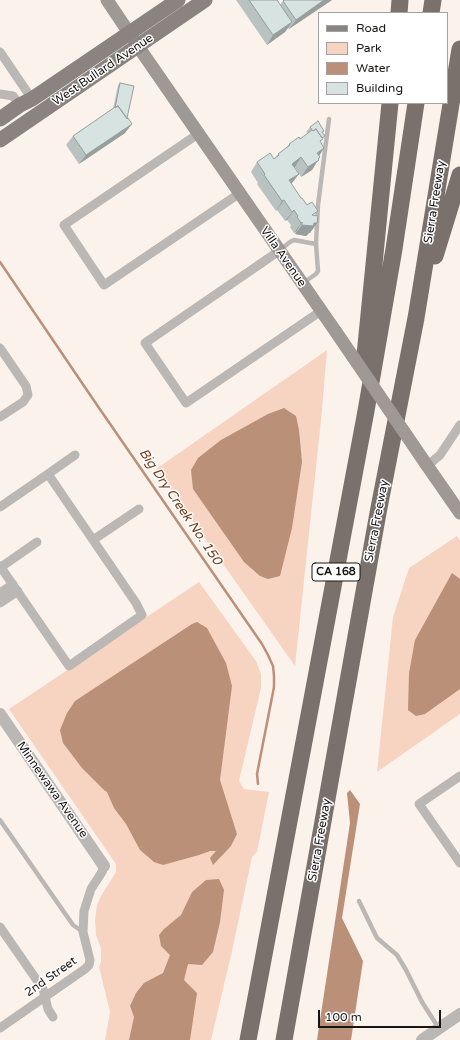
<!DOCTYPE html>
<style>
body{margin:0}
#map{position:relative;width:460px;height:1040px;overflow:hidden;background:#fcf2ec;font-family:"Varela Round",sans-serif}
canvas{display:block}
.legend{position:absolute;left:318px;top:12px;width:130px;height:92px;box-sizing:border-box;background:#fff;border:1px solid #a3a1a1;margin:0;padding:5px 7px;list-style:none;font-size:12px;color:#181413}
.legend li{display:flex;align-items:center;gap:8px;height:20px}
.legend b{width:20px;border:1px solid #a3a1a1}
.scale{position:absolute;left:318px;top:1010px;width:123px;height:18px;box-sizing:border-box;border:2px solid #181413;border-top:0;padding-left:5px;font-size:12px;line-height:14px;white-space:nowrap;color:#181413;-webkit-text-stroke:3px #fff;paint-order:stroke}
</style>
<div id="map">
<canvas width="460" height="1040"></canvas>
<ul class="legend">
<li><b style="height:5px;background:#8b837f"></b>Road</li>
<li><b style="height:11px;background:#f7d4c1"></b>Park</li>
<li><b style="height:11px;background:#ba9078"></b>Water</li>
<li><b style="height:11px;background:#d6e3e0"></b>Building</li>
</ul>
<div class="scale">100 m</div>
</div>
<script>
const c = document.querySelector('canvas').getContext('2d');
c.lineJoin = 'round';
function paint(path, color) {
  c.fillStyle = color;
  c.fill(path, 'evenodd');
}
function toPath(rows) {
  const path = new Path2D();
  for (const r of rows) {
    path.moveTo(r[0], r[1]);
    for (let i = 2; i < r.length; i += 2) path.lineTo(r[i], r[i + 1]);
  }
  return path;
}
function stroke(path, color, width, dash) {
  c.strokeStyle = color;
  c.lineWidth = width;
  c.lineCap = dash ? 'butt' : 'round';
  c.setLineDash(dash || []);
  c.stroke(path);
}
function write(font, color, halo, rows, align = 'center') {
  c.font = font + ' "Varela Round",sans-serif';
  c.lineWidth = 3;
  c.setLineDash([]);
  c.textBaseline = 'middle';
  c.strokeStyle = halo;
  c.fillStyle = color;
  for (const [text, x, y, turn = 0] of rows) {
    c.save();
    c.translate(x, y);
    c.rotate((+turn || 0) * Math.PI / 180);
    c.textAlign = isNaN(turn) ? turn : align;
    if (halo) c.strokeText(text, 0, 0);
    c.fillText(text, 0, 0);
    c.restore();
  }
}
paint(toPath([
 [327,350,322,410,295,666,156,469],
 [457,536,460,541,460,714,377,772,393,617,409,568],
 [199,582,256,661,261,674,261,688,239,781,244,789,269,792,257,852,252,857,232,951,211,1040,105,1040,110,1012,99,967,101,962,101,949,96,935,95,920,97,905,101,896,116,872,116,864,9,709]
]), '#f7d4c1');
paint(toPath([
 [284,408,296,416,299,430,302,462,292,528,280,576,268,579,260,576,244,562,193,489,191,470,198,458,221,440,268,414],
 [452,573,460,579,460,689,425,714,416,716,408,710,409,673,415,640],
 [197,622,207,628,226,663,232,686,220,780,237,834,231,846,213,865,210,858,216,851,210,851,199,855,163,865,154,862,140,850,126,824,114,808,107,792,104,790,82,768,63,743,60,730,67,713,75,701,192,624],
 [350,790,360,804,342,918,363,961,351,1040,317,1040,350,823,347,793],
 [219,879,224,890,220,922,213,952,202,965,188,964,184,980,197,993,190,1040,129,1040,134,1017,130,1006,136,993,144,983,163,973,170,955,161,946,159,935,164,929,181,915,192,892,206,880]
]), '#ba9078');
stroke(toPath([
 [0,262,97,405,262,644,268,655,273,666,274,676,274,687,257,774,258,784]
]), '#ba9078', 2.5);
stroke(toPath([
 [316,244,318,205,329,119],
 [280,250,290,242,294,240,316,244,318,271,316,274,303,283],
 [0,820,73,925,83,932],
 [359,901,377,938,397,955,406,970,422,1002,438,1027]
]), '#bbb7b4', 4.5);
stroke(toPath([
 [0,52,32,99],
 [0,94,13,96,20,105],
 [198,134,64,225,104,285,240,193],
 [279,251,145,343,186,403,321,311],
 [0,348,26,386,28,395,23,402,0,417],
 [427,466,440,455,460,425],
 [48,474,75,455],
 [0,507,48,474,136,603,142,615,69,666,0,566],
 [93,540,139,509],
 [1,567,37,542],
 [0,593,13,584],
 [0,603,18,591],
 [460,776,419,804,460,863],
 [0,927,43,989,48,1009,53,1017],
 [0,1028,85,969,89,965,90,960,83,932,84,911,91,889,102,872,104,866]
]), '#bbb7b4', 9);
stroke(toPath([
 [0,714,104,866],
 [422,1040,460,1014]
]), '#bbb7b4', 12);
stroke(toPath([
 [107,0,144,55,336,332],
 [426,464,460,513]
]), '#9f9995', 13);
stroke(toPath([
 [0,119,20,105,32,99,178,0],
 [0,140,205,0]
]), '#8b837f', 15);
stroke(toPath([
 [399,13,400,0],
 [431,13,433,0],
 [435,256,460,175],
 [364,365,390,103],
 [248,1040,366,411,394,249,416,103],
 [284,1040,378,513,416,318,460,49]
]), '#7a716c', 17);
stroke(toPath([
 [336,332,426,464]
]), '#9f9995', 13);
paint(toPath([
 [236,0,277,0,280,5,283,1,332,0,289,29,288,28,285,32,267,45],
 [120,83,127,118,125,133,79,164,66,145,73,136,113,109,118,85],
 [310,127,323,133,322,139,320,143,319,156,320,157,312,170,301,177,295,167,294,167,299,174,291,184,301,198,315,216,317,223,310,233,309,233,306,236,295,234,296,232,294,233,290,227,291,225,287,220,285,221,277,210,276,211,257,184,258,183,251,172,257,162,274,159,278,154,286,148,289,144,300,139,308,133,306,132]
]), '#b8c3c1');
paint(toPath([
 [324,0,332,0,289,29,296,20],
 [292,22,285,32,267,45,273,35],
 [132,124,125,133,79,164,86,155],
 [324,148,318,158,317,153],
 [301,157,295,167,285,173,292,164],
 [320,157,312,170,301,177,308,167],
 [299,174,292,183,282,190,289,180],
 [284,200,277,210,276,211,282,201],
 [294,210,287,220,285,221,292,212],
 [302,222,296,232,294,233,301,223],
 [314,223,317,223,310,233,309,233,306,236,295,234,302,225]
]), '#969f9d');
const building = toPath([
 [249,0,277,0,292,22,273,35,249,0],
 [284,0,324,0,296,20,283,1,284,0],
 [120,83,134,86,127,118,118,106,115,108,120,83],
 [118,106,127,119,128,118,132,124,86,155,73,136,115,107,118,106],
 [318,121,324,131,322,132,325,136,322,138,316,129,313,131,310,127,318,121],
 [316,129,323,139,320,141,324,148,317,153,320,157,318,159,319,160,308,167,301,157,292,164,299,174,289,180,301,198,302,198,307,205,312,202,318,211,312,215,318,216,317,223,314,223,313,226,302,225,302,222,301,223,297,217,298,216,294,210,292,212,284,200,282,201,264,175,265,174,257,162,270,153,274,159,279,155,278,154,290,145,289,144,299,137,300,139,312,130,313,131,316,129]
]);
paint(building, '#d6e3e0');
stroke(building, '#969f9d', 1);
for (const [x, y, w] of [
 [336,572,48]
]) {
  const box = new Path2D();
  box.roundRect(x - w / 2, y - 9, w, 18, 3);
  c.fillStyle = '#fff';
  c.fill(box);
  stroke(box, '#181413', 1);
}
write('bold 11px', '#181413', null, [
 ["CA 168",336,572]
]);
write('12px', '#181413', '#fff', [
 ["West Bullard Avenue",103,70,-34],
 ["Sierra Freeway",435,202,-81],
 ["Villa Avenue",283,257,55],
 ["Sierra Freeway",377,521,-79],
 ["Minnewawa Avenue",52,790,55],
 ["Sierra Freeway",320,840,-80],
 ["2nd Street",51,977,-35]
]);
write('italic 13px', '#743d19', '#fff', [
 ["Big Dry Creek No. 150",180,507,56]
]);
</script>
